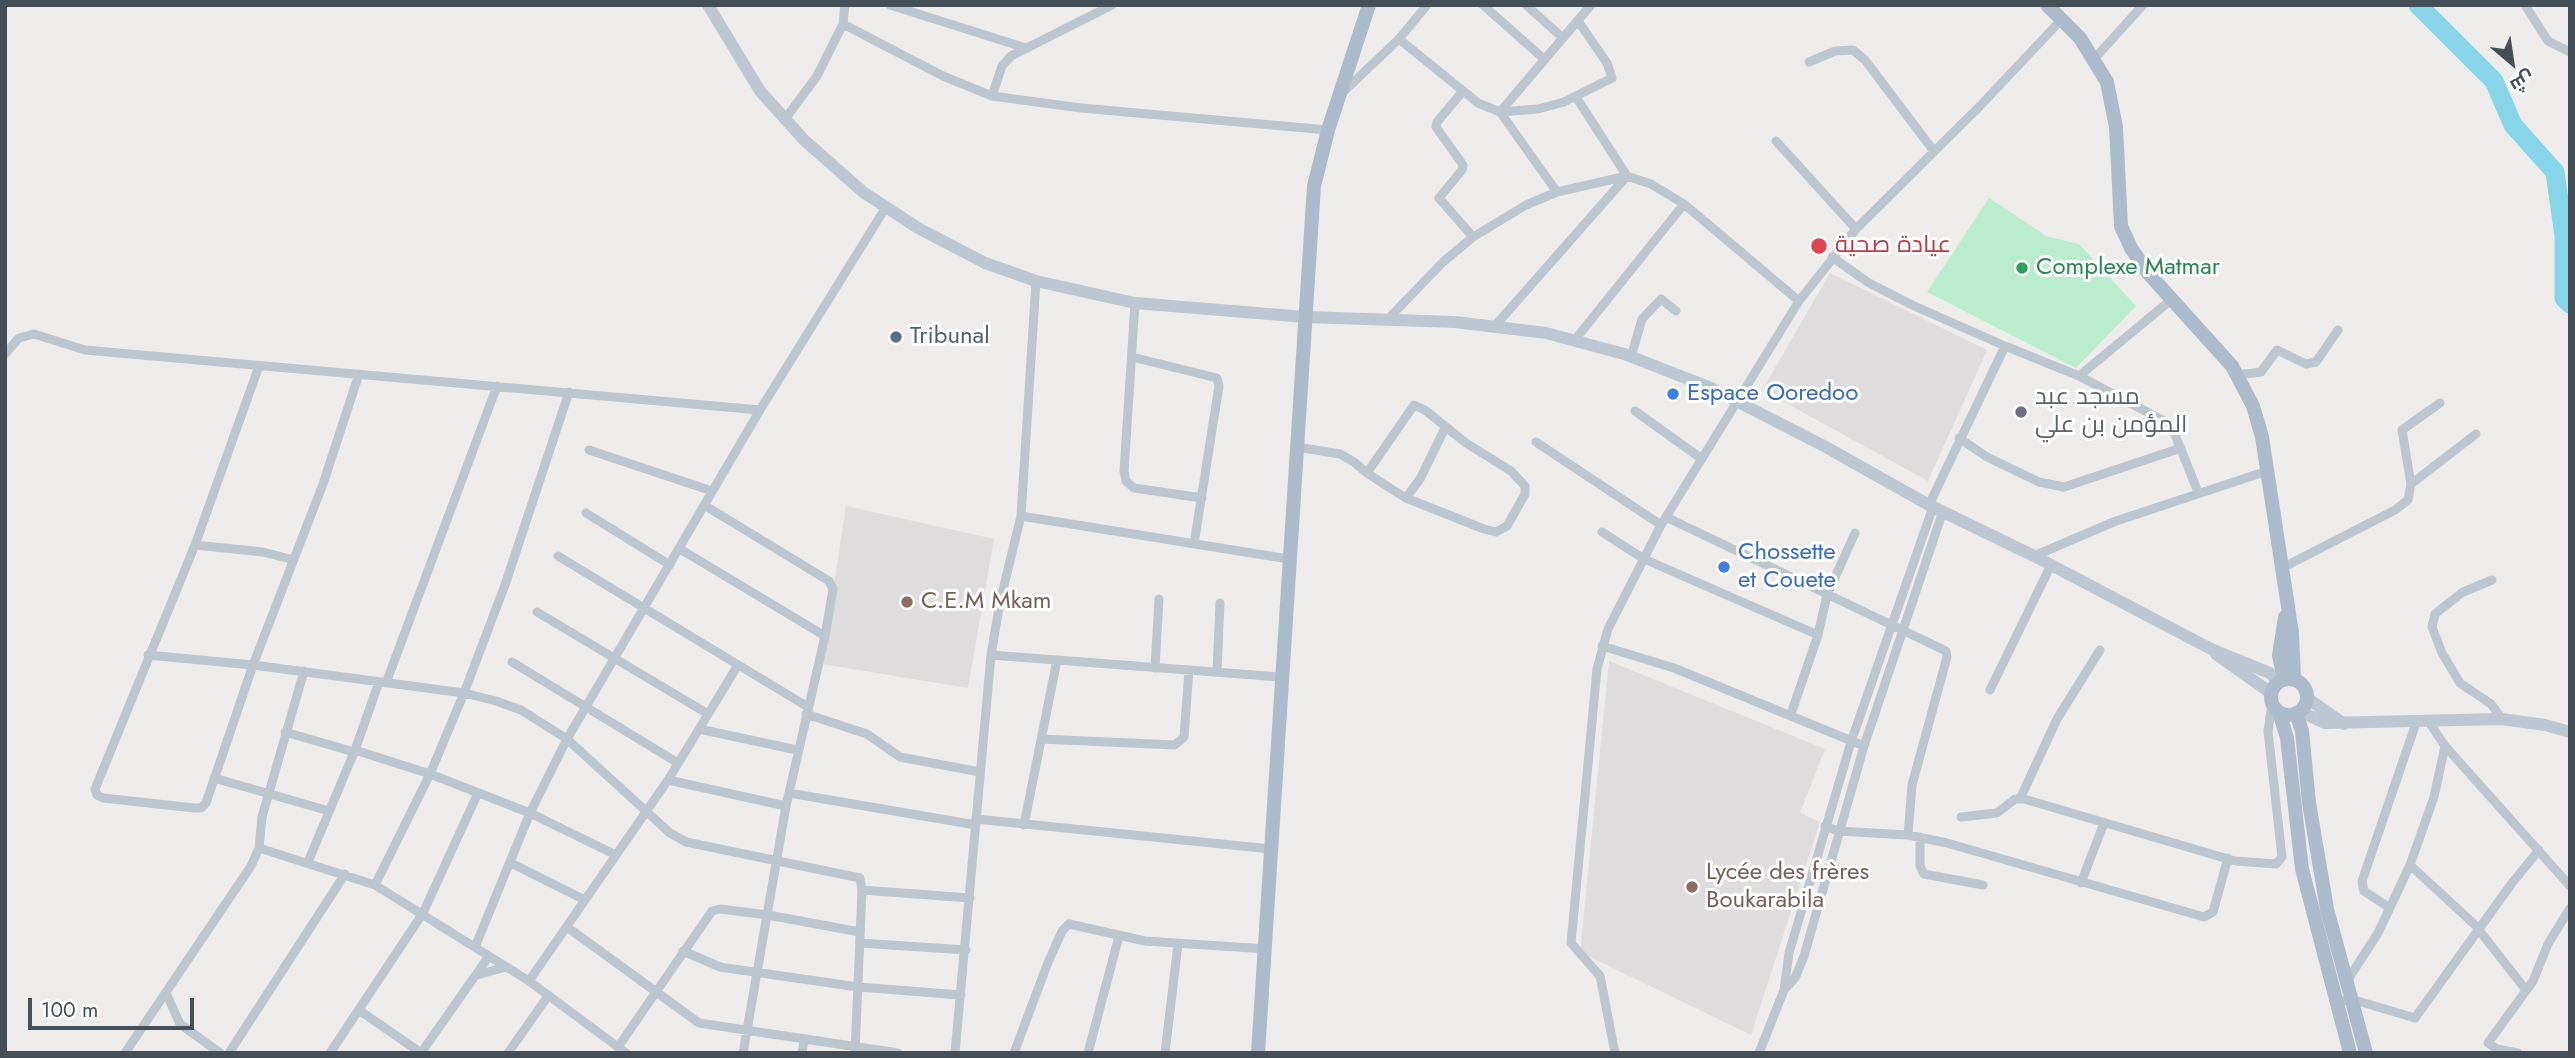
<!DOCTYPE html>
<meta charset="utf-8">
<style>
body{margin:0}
#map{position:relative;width:2575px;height:1058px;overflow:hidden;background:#eeebeb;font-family:Jost,Cairo,sans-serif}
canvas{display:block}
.frame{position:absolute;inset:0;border:7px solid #444f58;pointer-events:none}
.north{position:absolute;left:2477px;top:28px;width:70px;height:70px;-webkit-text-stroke:5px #fff;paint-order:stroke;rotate:151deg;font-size:19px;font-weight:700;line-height:28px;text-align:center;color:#444f58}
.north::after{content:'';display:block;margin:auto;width:24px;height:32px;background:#444f58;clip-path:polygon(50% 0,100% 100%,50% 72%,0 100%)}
.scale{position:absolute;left:28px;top:998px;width:166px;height:32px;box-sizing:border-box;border:4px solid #444f58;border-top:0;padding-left:9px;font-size:21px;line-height:24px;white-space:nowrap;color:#444f58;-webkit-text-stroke:5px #fff;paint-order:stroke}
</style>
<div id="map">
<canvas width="2575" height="1058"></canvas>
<div class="frame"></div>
<div class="north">ش</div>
<div class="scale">100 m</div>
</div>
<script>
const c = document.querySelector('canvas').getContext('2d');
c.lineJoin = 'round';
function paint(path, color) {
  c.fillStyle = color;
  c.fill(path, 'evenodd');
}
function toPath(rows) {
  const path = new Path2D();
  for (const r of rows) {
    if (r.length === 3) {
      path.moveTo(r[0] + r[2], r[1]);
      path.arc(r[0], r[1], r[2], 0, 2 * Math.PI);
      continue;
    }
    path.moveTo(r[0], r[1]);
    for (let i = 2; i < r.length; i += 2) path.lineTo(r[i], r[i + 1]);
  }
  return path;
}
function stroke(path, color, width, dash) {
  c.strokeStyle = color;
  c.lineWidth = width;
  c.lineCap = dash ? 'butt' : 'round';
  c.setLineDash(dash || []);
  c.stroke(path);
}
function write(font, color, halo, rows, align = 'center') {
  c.font = font + ' Jost,Cairo,sans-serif';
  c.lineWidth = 6;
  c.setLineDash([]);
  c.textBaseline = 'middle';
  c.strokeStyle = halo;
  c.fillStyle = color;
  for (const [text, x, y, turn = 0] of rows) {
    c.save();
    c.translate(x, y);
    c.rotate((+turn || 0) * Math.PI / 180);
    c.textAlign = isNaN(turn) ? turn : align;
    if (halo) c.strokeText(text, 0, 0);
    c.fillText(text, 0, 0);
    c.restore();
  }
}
paint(toPath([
 [1830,273,1987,350,1928,481,1762,390],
 [846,506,994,539,968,688,822,664],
 [1609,661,1825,749,1800,813,1820,822,1751,1035,1580,952]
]), '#dfdcdd');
paint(toPath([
 [1989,198,2046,236,2079,244,2136,306,2076,368,1927,292]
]), '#b9edcd');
stroke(toPath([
 [2418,5,2494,81,2513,125,2555,172,2564,236,2564,298,2570,304]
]), '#87d5e9', 19);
stroke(toPath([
 [845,5,843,24,943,76,992,96,1081,108,1328,130],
 [890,5,1026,48],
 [1483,5,1544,59],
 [1526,5,1563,38],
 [2525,5,2548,41,2570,52],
 [1399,39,1478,103,1500,112,1538,109,1564,102,1612,78,1607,63,1578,21],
 [2095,58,2143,5],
 [1809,62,1835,51,1853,50,1865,60,1933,150],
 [1463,91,1437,122,1436,127,1463,165,1462,170,1439,198,1473,237],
 [1343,92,1399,39,1427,5],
 [992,96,1002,66,1011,56,1112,5],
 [785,119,817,76,843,24],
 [1776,141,1856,229],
 [1557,192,1500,112,1591,5],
 [1832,257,1869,283,1912,305,2005,346],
 [1135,303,1124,471,1126,481,1134,488,1202,498],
 [1389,318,1443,262,1473,237,1526,205,1557,192,1627,176,1651,184,1684,204,1799,301],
 [1494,327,1627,176,1576,97],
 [1574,341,1684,204],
 [5,354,19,338,34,334,85,350,760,410],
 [1132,357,1217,378,1219,386,1194,544],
 [1631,357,1642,319,1661,299,1676,311],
 [259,366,195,545,95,789,97,795,103,798,194,808,201,808,206,803,253,665,323,484,359,374],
 [2237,375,2261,372,2277,350,2306,364,2316,362,2338,330],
 [2079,376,2171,300],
 [1635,411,1702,459],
 [1959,438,1987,457,2039,482,2064,487,2181,448],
 [1536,442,1661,525],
 [1297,447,1340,454,1354,462,1367,473,1393,490,1406,498,1484,529,1496,532,1507,526,1525,494,1525,486,1511,471,1466,443,1425,410,1414,405,1367,473],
 [589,450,712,491],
 [2411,484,2476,434],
 [1406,498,1420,479,1445,428],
 [704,505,829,581,833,589,825,636,786,806,743,1053],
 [1929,505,2005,346,2079,376,2164,421,2174,432,2198,492],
 [586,513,670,565],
 [1021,516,1289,559],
 [1666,517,1946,651,1947,657,1912,785,1908,835],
 [1602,532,1644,559,1818,635],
 [195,545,263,552,294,560],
 [680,549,825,636],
 [558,556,808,707],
 [2034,556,2116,521,2267,471],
 [2282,568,2395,510,2408,500,2411,484,2402,430,2440,403],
 [2492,580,2463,592,2445,606,2435,614,2432,627,2442,653,2460,683,2491,704,2502,719],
 [537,612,708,714],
 [1602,646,1674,668,1864,746],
 [148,655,253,665,464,693,496,701,521,710,567,739,670,833,686,842,860,878,862,890,855,1053],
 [991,655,1280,677],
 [512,662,678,763],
 [1155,668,1159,599],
 [1217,672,1220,603],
 [386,683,497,386],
 [1990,690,2051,565],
 [806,714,867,734,900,757,980,772],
 [1791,714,1818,635,1827,595,1855,533],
 [2429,722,2445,746,2570,886],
 [699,729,797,750],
 [285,732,354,752],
 [1041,739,1175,745,1184,737,1189,670],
 [355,750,430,774,530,813,616,855],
 [214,778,329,811],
 [668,780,786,806],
 [789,793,976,825],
 [2020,799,2057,719,2100,650],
 [1961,817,1997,813,2015,799,2024,799,2235,861,2276,864,2282,857,2268,731,2272,704],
 [976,819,1271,849],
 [1024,825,1057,660],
 [1825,826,1838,831,1908,835,1947,843,2204,917,2213,912,2228,858],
 [1920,837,1920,866,1924,874,1983,885],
 [259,848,375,885,529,981,626,1053],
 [308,862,355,750,379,682],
 [511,863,585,900],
 [2410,865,2475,925,2526,990],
 [2081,883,2104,823],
 [375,885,430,774,464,693,505,585,569,392],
 [862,890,970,898],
 [2390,908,2364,891,2362,881,2416,723],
 [567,927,699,1023,898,1053],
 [860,943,966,950],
 [475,947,530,813,567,739,760,410,886,207],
 [683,951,720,967,858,987,961,995],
 [477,975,506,967],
 [529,981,668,780,738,665],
 [2347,981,2378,933,2410,865,2434,797,2445,746],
 [1784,990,1795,978,1804,956,1864,746,1943,511],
 [167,995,180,1024,220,1053],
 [2336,1003,2351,999,2415,1018,2512,883,2539,850],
 [359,1010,421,1053,489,956],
 [618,1047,712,911,720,909,768,915,860,932],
 [125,1053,251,866,259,848,262,817,304,671],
 [229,1053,345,874],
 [330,1053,423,913,478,793],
 [508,1053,548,996],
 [802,1053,804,1041],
 [955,1053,991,655,1000,602,1021,516,1036,281],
 [1014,1053,1047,965,1062,931,1069,924,1145,941,1267,949],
 [1088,1053,1119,936],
 [1165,1053,1178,944],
 [1615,1053,1600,976,1571,943,1597,669,1608,629,1661,525,1799,301,1856,229,1980,106,2062,19],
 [1759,1053,1784,990,1789,953,1851,742,1933,507],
 [2518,1053,2497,1049,2488,1043,2533,981,2548,944,2570,908]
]), '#bcc6ce', 9);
stroke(toPath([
 [708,5,760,91,804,140,863,192,918,228,985,263,1036,281,1135,303,1305,317,1455,322,1546,333,1624,354,1709,387,1824,446,1929,505,2034,556,2211,649,2270,673,2279,682],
 [2216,654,2271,693],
 [2307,698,2344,724],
 [2299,711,2325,723,2502,719,2545,725,2570,732]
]), '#bcc7d2', 12);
stroke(toPath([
 [2047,5,2080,38,2107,82,2116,127,2121,226,2131,248,2148,273,2232,366,2253,406,2262,437,2292,633,2294,679],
 [2284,679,2279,655,2285,617],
 [2289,697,18],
 [2279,712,2287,738,2302,869,2350,1053],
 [2296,713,2302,731,2309,803,2327,909,2366,1053],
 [1258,1053,1314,186,1328,130,1369,5]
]), '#abbbcb', 14);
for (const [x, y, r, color] of [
 [1819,246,9,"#e0444e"],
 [2022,268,7,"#2e9e5b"],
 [896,337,7,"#5c6f8a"],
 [1673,394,7,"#3f7fe0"],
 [2021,412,7,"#6b7280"],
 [1724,567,7,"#3f7fe0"],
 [907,602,7,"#8d6e63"],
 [1692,887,7,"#8d6e63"]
]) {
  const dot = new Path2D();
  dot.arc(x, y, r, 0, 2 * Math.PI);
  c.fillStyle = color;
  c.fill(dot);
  stroke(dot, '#fff', 2.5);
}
write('24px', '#be3a42', '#fff', [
 ["عيادة صحية",1835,246]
], 'left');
write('24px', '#27864d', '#fff', [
 ["Complexe Matmar",2036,268]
], 'left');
write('24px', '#4e5e75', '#fff', [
 ["Tribunal",910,337]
], 'left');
write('24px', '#366cbe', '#fff', [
 ["Espace Ooredoo",1687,394],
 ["Chossette",1738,553],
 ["et Couete",1738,581]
], 'left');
write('24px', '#5b616d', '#fff', [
 ["مسجد عبد",2035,398],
 ["المؤمن بن علي",2035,426]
], 'left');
write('24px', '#785e54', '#fff', [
 ["C.E.M Mkam",921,602],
 ["Lycée des frères",1706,873],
 ["Boukarabila",1706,901]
], 'left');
</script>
